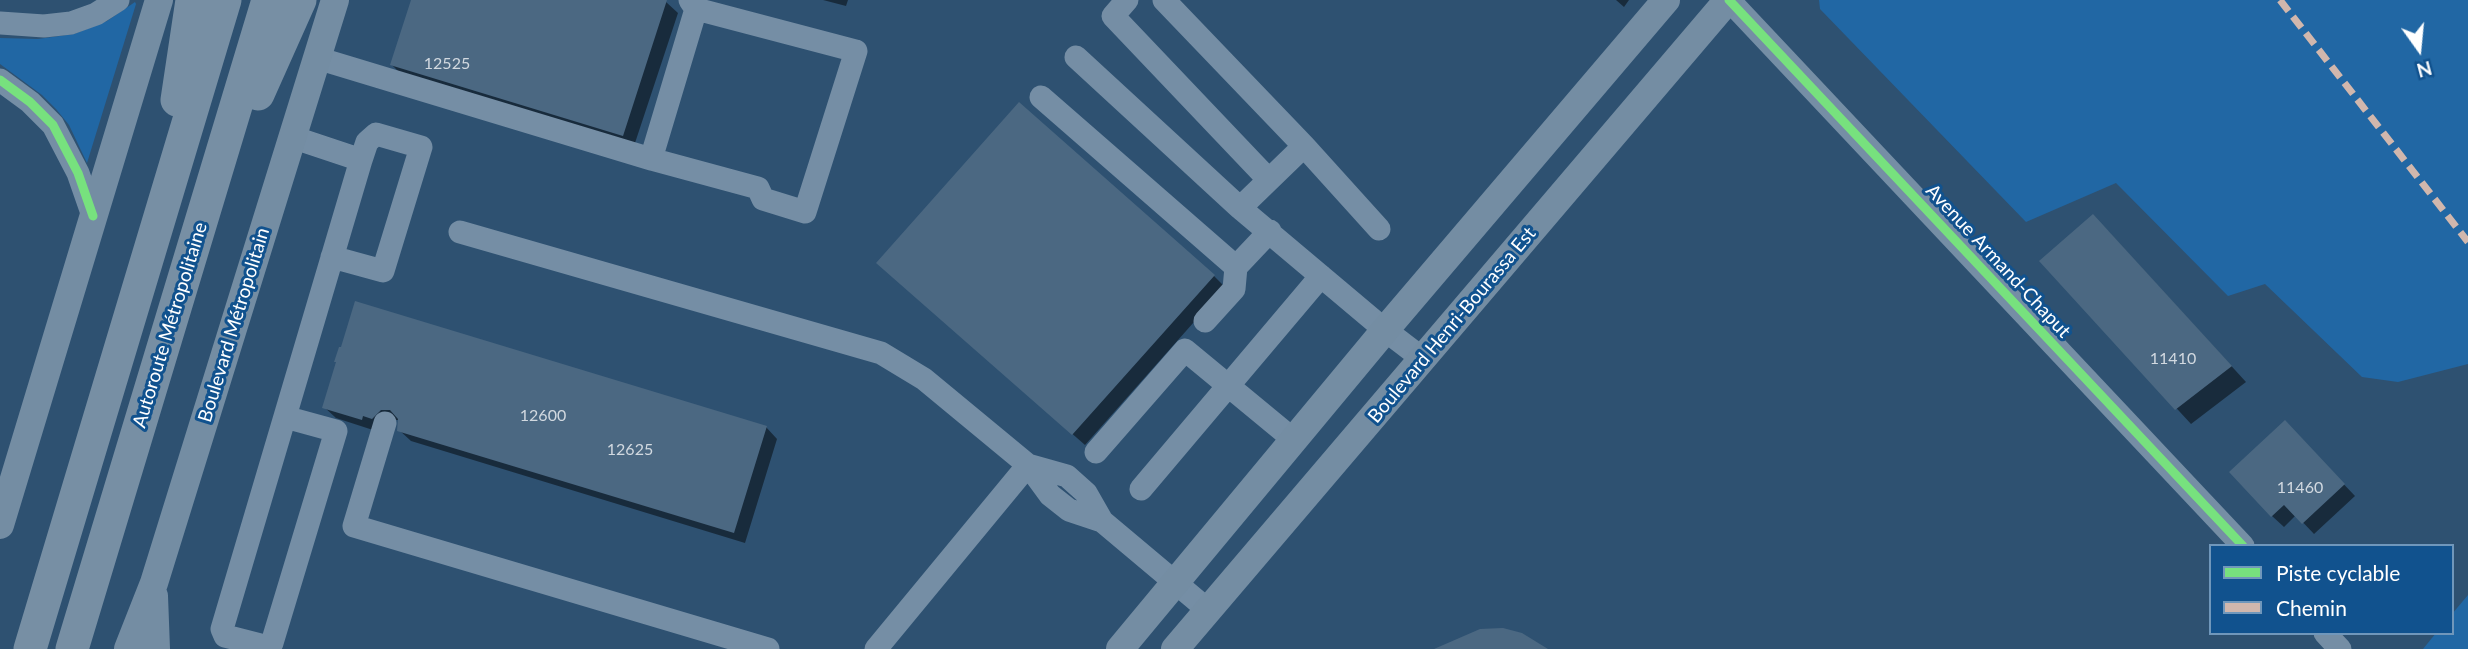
<!DOCTYPE html>
<meta charset="utf-8">
<style>
body{margin:0}
#map{position:relative;width:2468px;height:649px;overflow:hidden;background:#2e5171;font-family:Lato,sans-serif}
canvas{display:block}
.legend{position:absolute;left:2209px;top:544px;width:245px;height:91px;box-sizing:border-box;background:#11528e;border:2px solid #7097bb;margin:0;padding:9px 12px;list-style:none;font-size:21px;color:#fff}
.legend li{display:flex;align-items:center;gap:14px;height:35px}
.legend b{width:35px;border:2px solid #7097bb}
.north{position:absolute;left:2384px;top:14px;width:70px;height:70px;-webkit-text-stroke:5px #11528e;paint-order:stroke;rotate:165deg;font-size:19px;font-weight:700;line-height:28px;text-align:center;color:#fff}
.north::after{content:'';display:block;margin:auto;width:24px;height:32px;background:#fff;clip-path:polygon(50% 0,100% 100%,50% 72%,0 100%)}
</style>
<div id="map">
<canvas width="2468" height="649"></canvas>
<ul class="legend">
<li><b style="height:9px;background:#77e17e"></b>Piste cyclable</li>
<li><b style="height:9px;background:#d1b7ad"></b>Chemin</li>
</ul>
<div class="north">N</div>
</div>
<script>
const c = document.querySelector('canvas').getContext('2d');
c.lineJoin = 'round';
function paint(path, color) {
  c.fillStyle = color;
  c.fill(path, 'evenodd');
}
function toPath(rows) {
  const path = new Path2D();
  for (const r of rows) {
    path.moveTo(r[0], r[1]);
    for (let i = 2; i < r.length; i += 2) path.lineTo(r[i], r[i + 1]);
  }
  return path;
}
function stroke(path, color, width, dash) {
  c.strokeStyle = color;
  c.lineWidth = width;
  c.lineCap = dash ? 'butt' : 'round';
  c.setLineDash(dash || []);
  c.stroke(path);
}
function write(font, color, halo, rows, align = 'center') {
  c.font = font + ' Lato,sans-serif';
  c.lineWidth = 6;
  c.setLineDash([]);
  c.textBaseline = 'middle';
  c.strokeStyle = halo;
  c.fillStyle = color;
  for (const [text, x, y, turn = 0] of rows) {
    c.save();
    c.translate(x, y);
    c.rotate((+turn || 0) * Math.PI / 180);
    c.textAlign = isNaN(turn) ? turn : align;
    if (halo) c.strokeText(text, 0, 0);
    c.fillText(text, 0, 0);
    c.restore();
  }
}
paint(toPath([
 [1819,0,2468,0,2468,364,2398,382,2362,377,2265,284,2228,296,2116,183,2026,222,1820,9],
 [135,2,136,4,87,163,69,125,56,109,42,95,0,64,0,38,38,39,74,34,107,21],
 [2468,595,2468,649,2423,649,2436,633,2452,633,2452,614]
]), '#2167a4');
paint(toPath([
 [413,0,660,0,666,2,678,13,634,146,403,76,392,65],
 [823,0,848,0,846,6],
 [1616,0,1629,0,1624,7],
 [2108,231,2246,382,2191,424,2041,261],
 [890,274,1214,276,1225,287,1085,445],
 [338,363,766,427,777,439,745,543,411,441,399,430,400,420,393,420,373,430,336,418,324,407],
 [2296,434,2355,496,2314,534,2296,515,2284,527,2272,516]
]), '#0007');
paint(toPath([
 [411,0,667,0,623,136,390,65],
 [1019,102,1215,275,1072,435,876,263],
 [2093,214,2232,366,2175,410,2039,261],
 [355,301,767,426,734,533,397,431,398,419,390,410,381,410,372,419,363,416,362,420,322,408,336,362,334,362,339,347,341,347],
 [2285,420,2345,484,2302,524,2284,505,2271,517,2229,472],
 [1503,628,1522,633,1548,649,1434,649,1480,629]
]), '#4b6882');
stroke(toPath([
 [1127,0,1113,16,1269,180],
 [1164,0,1304,146,1240,208],
 [1729,0,2243,546],
 [0,23,44,26,71,23,96,14,118,0],
 [1076,57,1240,208,1385,330,1423,359],
 [317,58,651,159,696,9,690,0],
 [0,80,30,102,53,125,78,173,93,216],
 [1041,97,1236,267,1270,231],
 [292,137,361,160],
 [1304,146,1379,229],
 [651,159,758,188,763,199,805,212,856,51,696,9],
 [460,232,881,353,924,379,1028,465,1050,495,1069,510,1102,521],
 [1205,321,1234,289,1236,267],
 [285,417,336,431,272,643,264,646,225,636,222,629,361,160,367,142,376,134,421,147,383,271,332,257],
 [385,423,354,526,768,649],
 [1096,452,1185,350,1294,440],
 [1028,465,1067,476,1086,493,1102,521,1208,610],
 [1141,489,1321,276],
 [2325,633,2340,649],
 [876,649,1028,465]
]), '#758ea5', 23);
stroke(toPath([
 [0,525,159,0],
 [154,596,156,649],
 [128,649,154,583,335,0],
 [1120,649,1385,330,1666,0],
 [1175,649,1728,0]
]), '#748da3', 28);
stroke(toPath([
 [258,94,300,0],
 [177,100,192,0],
 [30,649,225,0],
 [72,649,268,0]
]), '#778fa4', 33);
stroke(toPath([
 [2280,0,2468,242]
]), '#d1b7ad', 7, [14, 7]);
stroke(toPath([
 [1729,0,2243,546],
 [0,80,30,102,53,125,78,173,93,216]
]), '#77e17e', 9);
write('16px', '#d2d9e0', null, [
 ["12525",447,64],
 ["11410",2173,359],
 ["12600",543,416],
 ["12625",630,450],
 ["11460",2300,488]
]);
write('19px', '#fff', '#11528e', [
 ["Avenue Armand-Chaput",1998,261,47],
 ["Autoroute Métropolitaine",170,325,-73],
 ["Boulevard Métropolitain",234,325,-73],
 ["Boulevard Henri-Bourassa Est",1452,325,-50]
]);
</script>
